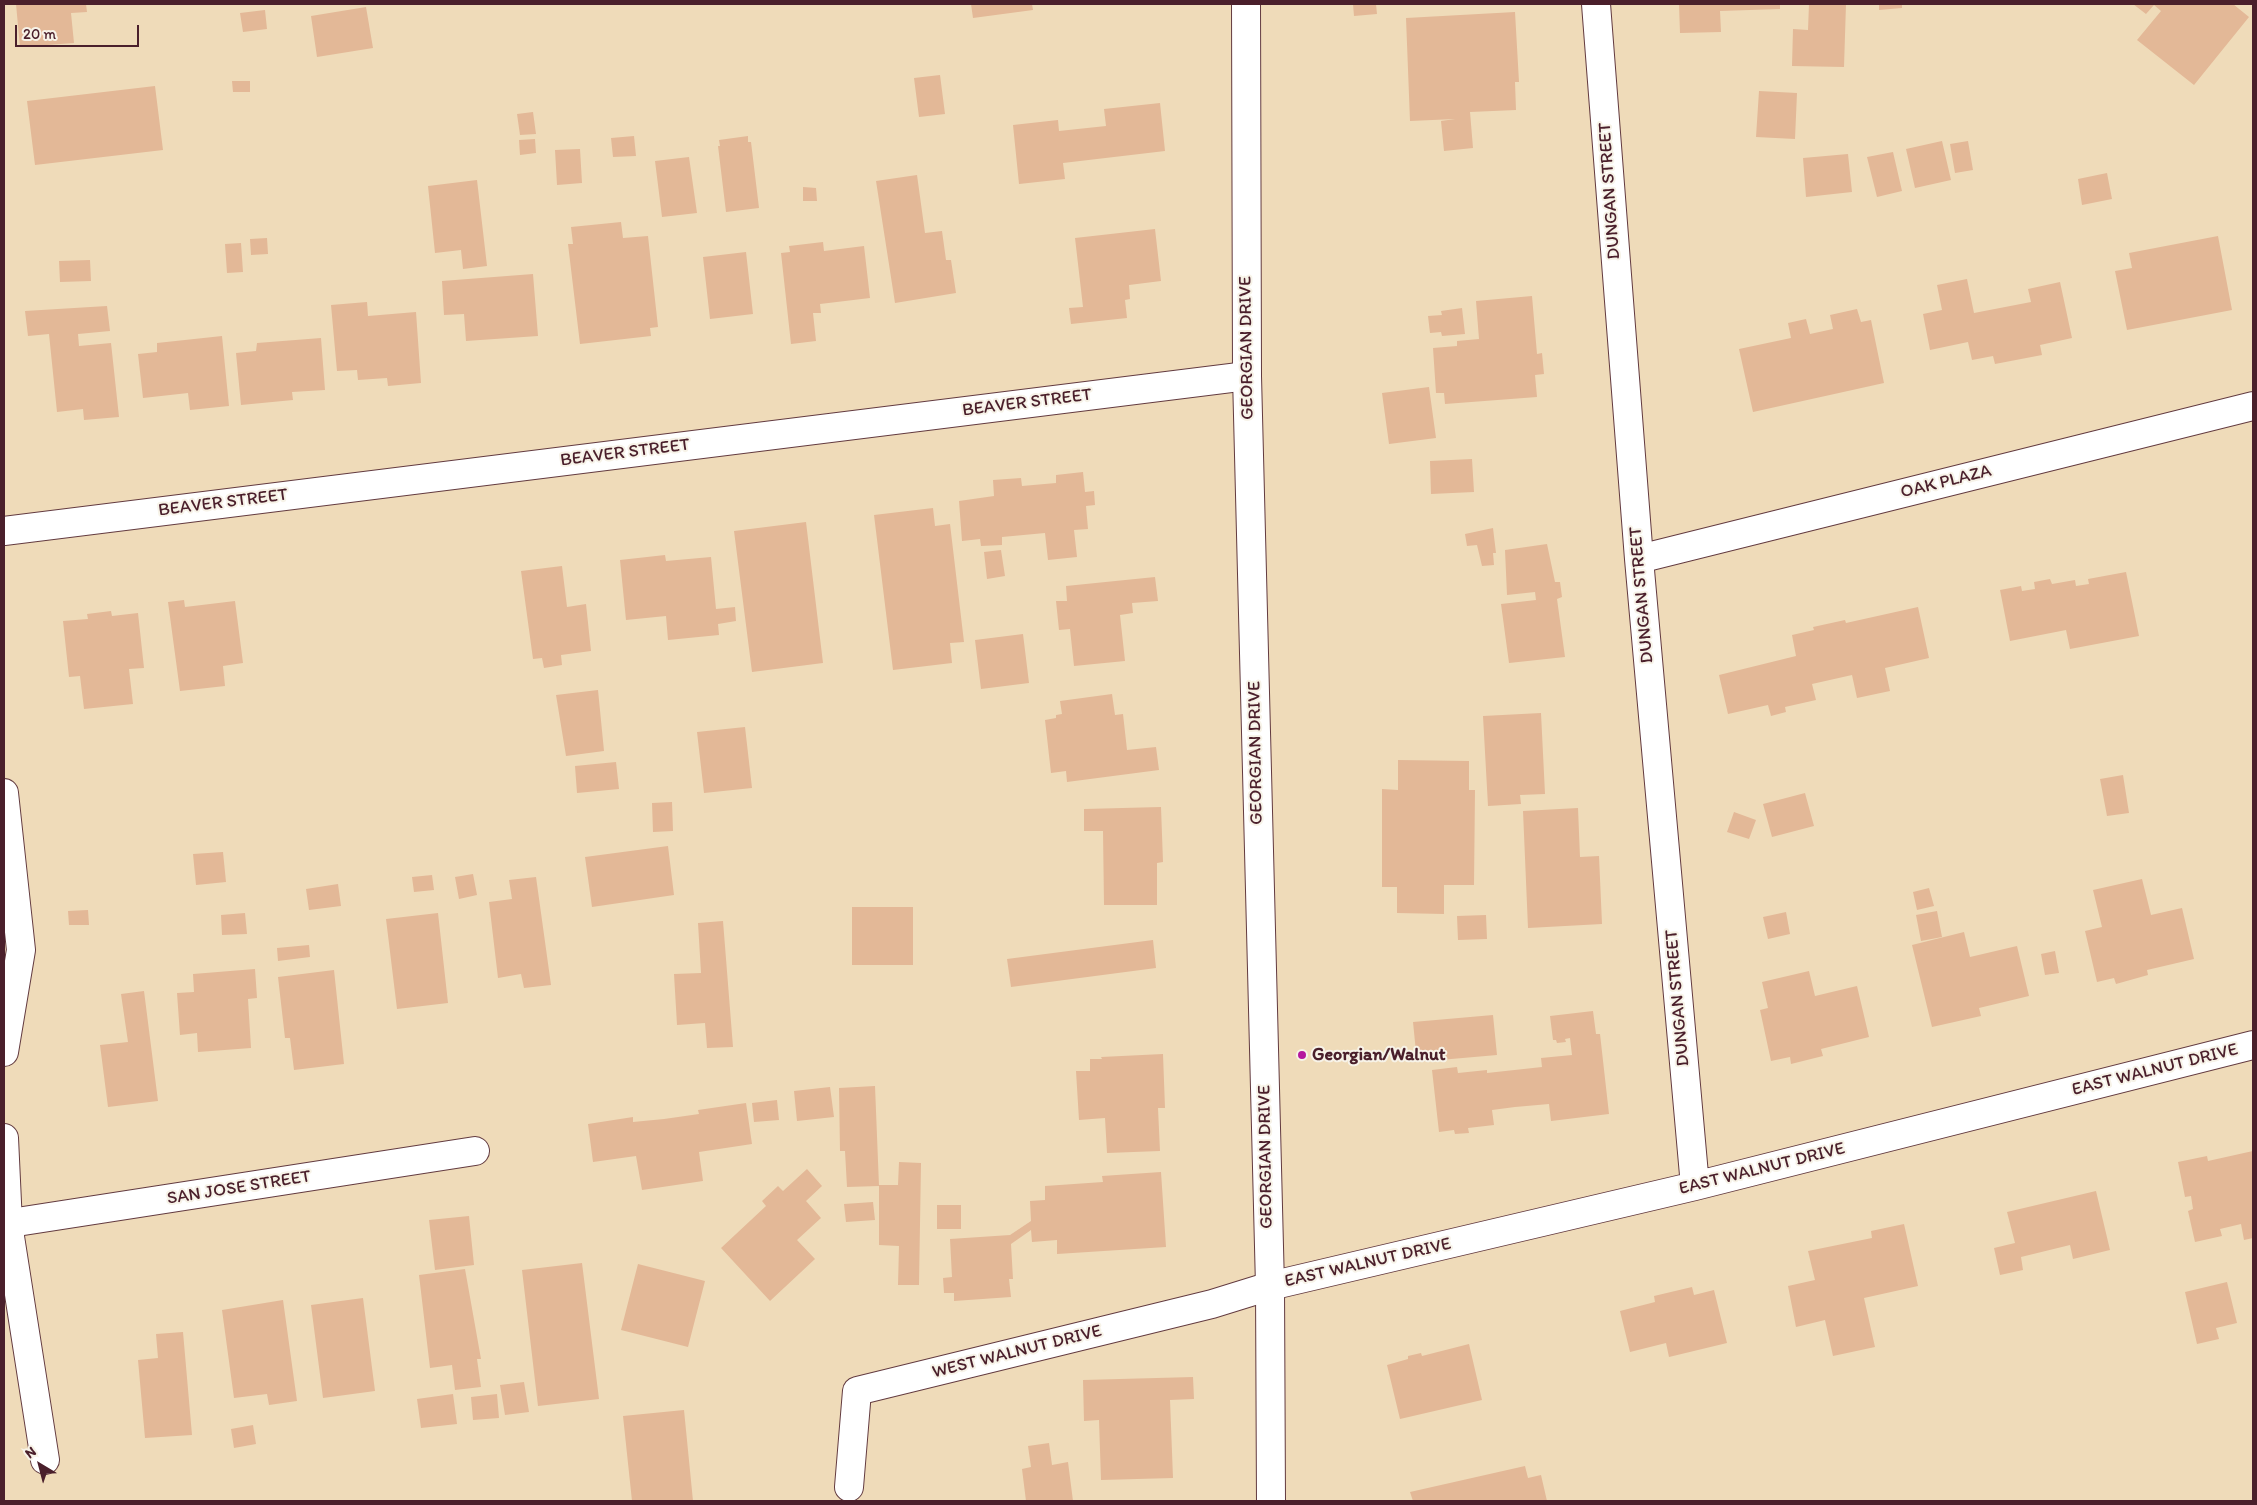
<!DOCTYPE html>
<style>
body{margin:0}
#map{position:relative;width:2257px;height:1505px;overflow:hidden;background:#efdbb9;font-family:Itim,sans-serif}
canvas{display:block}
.frame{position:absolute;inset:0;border:5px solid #4a1f2b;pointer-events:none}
.north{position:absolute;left:15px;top:1440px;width:50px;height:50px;-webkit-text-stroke:4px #f7f3e8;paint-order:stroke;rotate:323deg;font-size:14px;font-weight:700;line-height:20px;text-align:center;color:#4a1f2b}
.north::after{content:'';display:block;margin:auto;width:18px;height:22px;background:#4a1f2b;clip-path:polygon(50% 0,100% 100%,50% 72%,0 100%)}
.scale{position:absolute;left:15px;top:25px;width:124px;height:22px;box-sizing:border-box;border:2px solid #4a1f2b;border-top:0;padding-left:6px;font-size:15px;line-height:18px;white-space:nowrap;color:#4a1f2b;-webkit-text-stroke:4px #f7f3e8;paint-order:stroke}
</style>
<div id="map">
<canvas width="2257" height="1505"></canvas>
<div class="frame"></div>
<div class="north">N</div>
<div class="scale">20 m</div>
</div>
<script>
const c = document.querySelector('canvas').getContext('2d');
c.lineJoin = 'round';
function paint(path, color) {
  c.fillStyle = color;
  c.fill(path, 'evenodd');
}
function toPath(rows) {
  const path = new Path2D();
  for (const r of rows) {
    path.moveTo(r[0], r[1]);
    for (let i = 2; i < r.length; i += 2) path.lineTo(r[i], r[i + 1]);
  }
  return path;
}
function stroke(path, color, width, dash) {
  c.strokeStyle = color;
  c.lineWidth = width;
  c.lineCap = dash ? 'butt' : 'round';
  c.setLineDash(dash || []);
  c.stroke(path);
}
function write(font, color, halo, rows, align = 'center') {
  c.font = font + ' Itim,sans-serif';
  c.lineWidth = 4;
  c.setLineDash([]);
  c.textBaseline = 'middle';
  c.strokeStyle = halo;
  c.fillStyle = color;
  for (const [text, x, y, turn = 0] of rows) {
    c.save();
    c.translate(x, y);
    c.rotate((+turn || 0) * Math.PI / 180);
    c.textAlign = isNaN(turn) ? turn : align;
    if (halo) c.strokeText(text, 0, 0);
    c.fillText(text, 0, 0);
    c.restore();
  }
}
paint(toPath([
 [16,4,86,4,87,12,71,13,74,43,20,47],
 [971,4,1032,4,1033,10,973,18],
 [1353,4,1376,4,1377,14,1354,16],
 [1679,4,1780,4,1780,9,1720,11,1721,32,1680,33],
 [1809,4,1846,4,1844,67,1792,66,1793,29,1808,30],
 [1879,4,1902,4,1902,8,1879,10],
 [2133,4,2233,4,2249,17,2194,85,2137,40,2161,11,2154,5,2146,14],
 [366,7,373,48,317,57,311,16],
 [265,10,267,29,243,32,240,13],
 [1515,12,1519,82,1515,82,1516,110,1470,112,1473,148,1444,151,1441,121,1455,119,1410,121,1406,18],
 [940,75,945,114,919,117,914,78],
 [232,81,250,81,250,92,233,92],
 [155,86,163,150,35,165,27,101],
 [1759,91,1797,93,1795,139,1756,137],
 [1160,103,1165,151,1063,163,1065,179,1019,184,1013,125,1058,120,1059,131,1106,126,1104,109],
 [533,112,536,134,520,135,517,114],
 [634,136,636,156,613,157,611,138],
 [748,136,748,142,751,142,759,208,726,212,718,146,720,146,719,140],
 [535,139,536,153,520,155,519,140],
 [1942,141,1951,180,1915,188,1906,149],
 [1968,141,1973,170,1955,173,1950,144],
 [580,149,582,183,557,185,555,150],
 [1893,152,1902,191,1877,197,1867,157],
 [1848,154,1852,192,1806,197,1803,158],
 [689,157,697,213,662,217,655,161],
 [2107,173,2112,199,2082,205,2078,179],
 [917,175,925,233,942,231,946,260,951,260,956,293,895,303,876,181],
 [477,180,487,266,463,269,461,250,435,253,428,186],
 [803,187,816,188,817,201,803,201],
 [621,222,623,238,648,236,658,327,650,328,651,336,580,344,568,244,573,244,571,227],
 [1155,229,1161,281,1129,285,1130,299,1125,300,1127,318,1071,324,1069,308,1083,307,1075,238],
 [2218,236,2232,310,2127,330,2115,271,2132,268,2129,253],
 [267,238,268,254,251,255,250,239],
 [823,242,824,251,864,246,870,298,820,304,821,313,813,313,816,341,791,344,781,253,790,252,789,246],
 [241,243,243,272,227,273,225,244],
 [746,252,753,314,710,319,703,257],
 [90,260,91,281,60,282,59,261],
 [533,274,538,336,466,341,464,314,444,315,442,281],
 [1967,279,1974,313,2031,302,2028,289,2060,282,2072,338,2040,345,2042,355,1995,364,1993,356,1972,360,1968,342,1930,350,1923,314,1942,310,1937,285],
 [1532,296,1537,354,1542,353,1544,374,1535,375,1537,397,1445,404,1444,393,1436,393,1433,348,1457,346,1457,341,1479,339,1476,301],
 [367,302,368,316,416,312,421,383,388,386,387,378,358,380,357,370,337,371,331,305],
 [107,306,110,331,78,334,79,346,111,343,119,417,84,420,83,409,57,412,49,334,28,336,25,311],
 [1462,308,1465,334,1442,336,1441,332,1430,333,1428,316,1442,315,1441,311],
 [1857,309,1861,322,1871,320,1884,383,1753,412,1739,349,1791,338,1788,323,1806,319,1810,334,1833,329,1830,315],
 [222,336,229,406,190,410,188,393,143,398,138,354,157,352,157,343],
 [321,338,325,390,292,392,293,400,241,405,236,353,256,351,257,343],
 [1429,387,1436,438,1389,444,1382,393],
 [1472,459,1474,492,1431,494,1430,461],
 [1083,472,1085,492,1094,491,1095,505,1086,506,1088,529,1074,530,1077,557,1048,560,1045,533,1002,537,1002,545,981,546,980,539,962,541,959,501,994,496,993,480,1021,478,1022,486,1056,483,1056,475],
 [933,508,935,526,950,524,964,642,950,643,952,663,893,670,874,515],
 [806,522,823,663,752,672,734,531],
 [1493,528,1496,553,1493,553,1494,565,1482,566,1477,545,1467,546,1465,534],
 [1547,544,1555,582,1560,582,1562,597,1557,599,1565,657,1509,663,1501,604,1536,600,1535,592,1507,595,1505,550],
 [1001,550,1005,576,987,579,984,552],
 [665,555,666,561,711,557,716,609,735,607,736,621,718,624,719,635,668,640,666,616,626,620,620,560],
 [562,566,567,607,586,604,591,651,561,655,562,665,544,668,542,658,533,659,521,571],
 [2126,572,2139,636,2070,649,2066,630,2010,641,2000,590,2021,586,2022,591,2035,589,2034,582,2050,579,2052,584,2075,580,2076,586,2089,584,2088,579],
 [1155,577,1158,601,1132,603,1133,613,1120,615,1125,661,1074,666,1070,629,1059,630,1056,601,1067,601,1066,586],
 [184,600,185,607,235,601,243,663,223,666,225,686,180,691,168,602],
 [1918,607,1929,658,1885,668,1890,691,1857,698,1852,675,1812,684,1816,700,1785,707,1786,712,1771,716,1768,705,1728,714,1719,675,1796,656,1792,635,1814,630,1813,627,1845,620,1846,623],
 [111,611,112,616,138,613,144,668,129,669,133,704,84,709,80,676,69,677,63,621,88,619,87,614],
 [1023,634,1029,683,981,689,975,640],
 [598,690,604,751,566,756,556,695],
 [1112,694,1115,715,1123,714,1127,750,1156,747,1159,770,1067,782,1066,771,1051,773,1045,720,1056,718,1056,715,1062,714,1060,701],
 [1541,713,1545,794,1520,795,1521,804,1488,806,1483,716],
 [745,727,752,788,704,793,697,732],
 [1398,760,1469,761,1469,790,1475,790,1474,885,1444,885,1444,914,1397,913,1397,887,1382,887,1382,789,1398,790],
 [616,762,619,789,577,793,575,766],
 [2123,775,2129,813,2107,816,2100,779],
 [1805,793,1814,826,1772,837,1763,804],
 [672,802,673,831,653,832,652,803],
 [1161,807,1163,862,1157,863,1157,905,1104,905,1103,831,1084,831,1084,809],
 [1578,808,1580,857,1599,856,1602,924,1528,928,1523,811],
 [1734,812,1756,820,1749,839,1727,832],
 [668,846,674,895,592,907,585,857],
 [223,852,226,882,196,885,193,854],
 [473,874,477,895,459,899,455,877],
 [432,875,434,890,414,892,412,877],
 [536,877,551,985,524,988,521,974,498,978,489,902,512,899,509,880],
 [2142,879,2151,915,2182,908,2194,959,2147,970,2148,975,2116,984,2114,978,2097,982,2085,931,2102,927,2093,890],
 [338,884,341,906,309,910,306,889],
 [1929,888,1934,906,1917,910,1913,892],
 [852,907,913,907,913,965,852,965],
 [88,910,89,925,69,925,68,911],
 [1937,911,1942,937,1921,941,1916,915],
 [1786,912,1790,934,1768,939,1763,917],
 [245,913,247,934,222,935,221,915],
 [438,913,448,1003,397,1009,386,919],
 [1486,915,1487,939,1458,940,1457,916],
 [723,921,733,1047,707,1048,705,1023,677,1025,674,974,701,973,698,923],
 [1964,932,1970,957,2017,946,2029,996,1979,1008,1981,1016,1932,1027,1912,945],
 [1153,940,1156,968,1011,987,1007,959],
 [309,945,310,957,278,961,277,948],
 [2055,951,2059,973,2045,975,2041,954],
 [255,969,257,998,248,999,251,1048,198,1052,197,1033,180,1035,177,993,194,992,193,974],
 [334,970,344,1064,294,1070,290,1038,285,1038,278,977],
 [1809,971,1815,996,1857,986,1869,1037,1821,1049,1823,1056,1791,1064,1790,1057,1771,1061,1760,1010,1768,1008,1762,982],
 [144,991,158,1101,108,1107,100,1045,128,1042,121,994],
 [1593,1011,1596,1034,1600,1034,1609,1114,1551,1121,1549,1104,1515,1107,1492,1110,1494,1125,1468,1128,1469,1133,1455,1134,1454,1130,1439,1132,1432,1070,1457,1067,1458,1073,1487,1070,1487,1073,1542,1067,1541,1058,1572,1055,1570,1038,1565,1039,1566,1042,1557,1043,1556,1040,1553,1040,1550,1016],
 [1493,1015,1497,1055,1417,1062,1413,1022],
 [1163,1054,1165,1108,1158,1108,1160,1151,1107,1153,1105,1118,1079,1120,1076,1071,1090,1071,1090,1059,1102,1059,1101,1057],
 [875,1086,879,1186,847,1187,845,1151,840,1151,839,1088],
 [830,1087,834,1117,797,1121,794,1091],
 [777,1100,779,1120,754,1122,752,1103],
 [746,1103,752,1144,699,1152,703,1181,642,1190,636,1156,593,1162,588,1124,633,1117,633,1122,664,1119,699,1114,698,1110],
 [2253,1151,2253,1238,2244,1240,2241,1224,2220,1229,2222,1236,2195,1242,2188,1211,2193,1209,2191,1196,2185,1197,2178,1162,2207,1156,2208,1161],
 [899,1162,921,1163,919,1285,898,1285,899,1246,879,1245,879,1185,898,1185],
 [807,1169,822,1186,806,1201,821,1218,797,1240,815,1259,770,1301,721,1248,766,1206,762,1201,778,1186,783,1191],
 [1161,1172,1166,1247,1057,1254,1057,1240,1032,1242,1031,1230,1011,1244,1013,1279,1009,1279,1011,1297,954,1301,954,1293,944,1293,943,1278,952,1277,950,1239,1010,1235,1031,1221,1030,1201,1045,1200,1045,1186,1103,1182,1102,1176],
 [2096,1191,2110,1250,2073,1259,2070,1245,2021,1257,2023,1270,2000,1275,1994,1248,2015,1243,2007,1212],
 [873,1202,875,1220,846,1222,844,1204],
 [937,1205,961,1205,961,1229,937,1229],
 [469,1216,474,1265,435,1270,429,1220],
 [1904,1224,1918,1286,1864,1298,1875,1347,1833,1356,1825,1320,1796,1327,1788,1286,1815,1280,1808,1251,1872,1238,1871,1231],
 [582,1263,599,1399,538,1406,522,1270],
 [638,1264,705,1281,688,1347,621,1330],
 [465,1269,481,1359,477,1359,481,1387,455,1390,452,1365,430,1368,419,1275],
 [2227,1282,2237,1323,2216,1328,2219,1339,2197,1344,2185,1292],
 [1692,1287,1694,1295,1714,1290,1727,1343,1669,1357,1666,1343,1630,1352,1620,1311,1655,1302,1654,1296],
 [363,1298,375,1391,323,1398,311,1305],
 [283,1300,297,1401,269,1405,267,1394,234,1398,222,1310],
 [183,1332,192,1435,145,1438,138,1360,158,1358,156,1334],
 [1469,1344,1482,1400,1400,1419,1387,1365,1408,1359,1408,1356,1421,1353,1422,1356],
 [1193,1377,1194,1399,1170,1400,1173,1478,1101,1480,1099,1420,1084,1421,1083,1380],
 [524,1382,529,1412,505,1415,500,1385],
 [453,1394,457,1424,421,1428,417,1399],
 [497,1394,499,1418,473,1420,471,1397],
 [684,1410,693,1501,632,1501,623,1416],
 [253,1425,256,1444,234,1448,231,1429],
 [1049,1443,1052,1465,1068,1462,1073,1501,1026,1501,1022,1469,1031,1467,1028,1446],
 [1525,1466,1528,1478,1541,1475,1547,1501,1413,1501,1410,1492]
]), '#e3b897');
const minor = toPath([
 [1596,4,1639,559,1695,1186],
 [4,531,1247,376],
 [1639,559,2253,406],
 [4,793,21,950,4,1052],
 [4,1138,8,1224,45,1460],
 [4,1224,475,1151],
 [849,1487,857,1391,1212,1304,1270,1286,1695,1186,2253,1045]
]);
const tertiary = toPath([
 [1246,4,1247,376,1270,1286,1271,1501]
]);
stroke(minor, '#633b40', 30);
stroke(tertiary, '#633b40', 30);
stroke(minor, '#fff', 28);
stroke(tertiary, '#fff', 28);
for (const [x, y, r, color] of [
 [1302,1055,5,"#b5179e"]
]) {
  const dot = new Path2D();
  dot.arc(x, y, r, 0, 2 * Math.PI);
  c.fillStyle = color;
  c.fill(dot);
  stroke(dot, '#f7f3e8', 2);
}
write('18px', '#4a1f2b', '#f7f3e8', [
 ["DUNGAN STREET",1610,191,-94],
 ["GEORGIAN DRIVE",1247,348,-91],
 ["BEAVER STREET",1027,403,-7],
 ["BEAVER STREET",625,453,-7],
 ["OAK PLAZA",1946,482,-14],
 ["BEAVER STREET",223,503,-7],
 ["DUNGAN STREET",1642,595,-95],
 ["GEORGIAN DRIVE",1256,753,-91],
 ["DUNGAN STREET",1678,998,-95],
 ["EAST WALNUT DRIVE",2155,1070,-14],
 ["GEORGIAN DRIVE",1266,1157,-91],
 ["EAST WALNUT DRIVE",1762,1169,-14],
 ["SAN JOSE STREET",239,1188,-9],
 ["EAST WALNUT DRIVE",1368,1263,-13],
 ["WEST WALNUT DRIVE",1017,1352,-14]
]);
write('bold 18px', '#4a1f2b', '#f7f3e8', [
 ["Georgian/Walnut",1312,1055]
], 'left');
</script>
